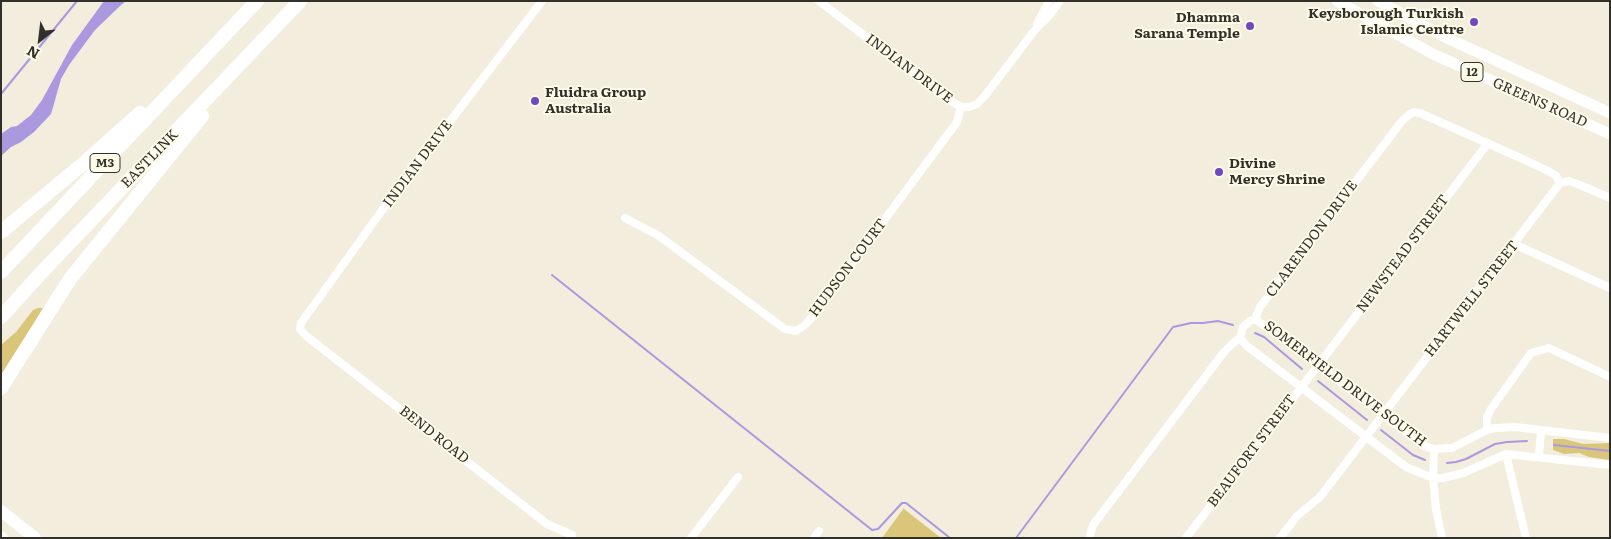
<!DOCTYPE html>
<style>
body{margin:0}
#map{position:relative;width:1611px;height:539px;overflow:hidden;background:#f2eddc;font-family:Literata,serif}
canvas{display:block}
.frame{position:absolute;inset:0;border:2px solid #32302a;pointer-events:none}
.north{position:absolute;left:15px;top:15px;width:50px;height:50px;-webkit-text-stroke:4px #fffbe9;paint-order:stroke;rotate:209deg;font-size:14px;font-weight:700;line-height:20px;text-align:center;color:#32302a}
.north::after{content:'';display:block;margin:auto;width:18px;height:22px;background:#32302a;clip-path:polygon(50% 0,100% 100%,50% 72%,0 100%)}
</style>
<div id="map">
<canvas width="1611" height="539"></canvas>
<div class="frame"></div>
<div class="north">N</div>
</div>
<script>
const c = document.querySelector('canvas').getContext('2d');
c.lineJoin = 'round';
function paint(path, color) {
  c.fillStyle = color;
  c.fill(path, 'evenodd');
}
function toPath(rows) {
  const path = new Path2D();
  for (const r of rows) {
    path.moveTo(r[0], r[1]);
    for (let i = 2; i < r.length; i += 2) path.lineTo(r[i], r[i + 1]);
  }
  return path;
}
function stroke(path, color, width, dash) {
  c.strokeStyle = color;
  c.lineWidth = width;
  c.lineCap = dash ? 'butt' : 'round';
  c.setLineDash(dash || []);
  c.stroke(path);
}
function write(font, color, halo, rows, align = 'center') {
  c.font = font + ' Literata,serif';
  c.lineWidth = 4;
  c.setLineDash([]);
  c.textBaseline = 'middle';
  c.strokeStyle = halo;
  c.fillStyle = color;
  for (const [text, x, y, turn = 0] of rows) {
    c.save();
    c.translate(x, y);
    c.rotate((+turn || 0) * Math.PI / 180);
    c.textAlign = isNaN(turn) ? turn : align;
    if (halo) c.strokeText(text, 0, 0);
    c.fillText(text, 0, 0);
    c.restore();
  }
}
paint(toPath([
 [38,308,43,308,1,380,1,345,16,332,33,310],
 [1553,439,1564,439,1583,444,1610,443,1610,460,1589,457,1579,453,1564,454,1553,450],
 [904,508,904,509,941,538,882,538]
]), '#dac67a');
paint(toPath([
 [104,1,126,1,120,6,95,30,69,65,61,79,51,114,34,132,21,142,11,147,1,156,1,134,11,127,17,126,31,115,42,100,72,45]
]), '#aa99df');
stroke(toPath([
 [1,94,77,1],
 [552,275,872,530,878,529,902,503,906,503,950,538],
 [1255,333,1264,337,1302,369],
 [1318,381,1367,420],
 [1381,430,1413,455,1425,460],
 [1554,445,1610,451],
 [1447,463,1456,462,1466,459,1495,444,1507,442,1527,441],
 [1016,538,1173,327,1191,323,1203,323,1218,321,1233,325]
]), '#aa99df', 2);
stroke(toPath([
 [542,1,383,209,301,323,300,329,305,335,547,524,572,535],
 [819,1,946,98,961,107,969,107,977,104,984,97,1034,31,1050,15,1060,1],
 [1037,24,1049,1],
 [1560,183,1569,181,1580,185,1610,198],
 [625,218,659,236,774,321,785,329,796,331,805,325,813,316,957,122,961,107],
 [1514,244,1610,288],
 [1255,319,1260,307,1402,121,1410,114,1414,112,1420,113,1525,160,1550,172,1556,176,1560,183],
 [1255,319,1312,360,1424,446,1434,449,1452,448,1487,430,1495,428,1515,427,1610,438],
 [1240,338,1247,346,1406,467,1433,478,1443,478,1463,473,1506,454,1610,465],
 [1240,338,1243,327,1250,321,1255,319],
 [1487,430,1487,417,1491,409,1531,353,1549,348,1610,377],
 [1434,449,1433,478,1436,509,1442,538],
 [1506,454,1526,538],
 [1539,457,1541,430],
 [1090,535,1093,525,1224,352,1233,343,1240,338],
 [691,538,738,477],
 [814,538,819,531],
 [1186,538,1488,143],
 [1280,538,1297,516,1320,497,1560,183]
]), '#fff', 8);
stroke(toPath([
 [1337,1,1433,54,1610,134],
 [1378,1,1447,38,1610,113]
]), '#fff', 11);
stroke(toPath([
 [1,511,35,538],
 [1,537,2,538]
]), '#fff', 12);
stroke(toPath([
 [1,232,84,163,140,113],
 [1,272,257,1],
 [1,317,42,272,300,1],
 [1,388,70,279,202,116]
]), '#fff', 14);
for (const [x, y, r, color] of [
 [1474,22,5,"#7048c0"],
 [1250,26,5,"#7048c0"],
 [535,101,5,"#7048c0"],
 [1219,172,5,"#7048c0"]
]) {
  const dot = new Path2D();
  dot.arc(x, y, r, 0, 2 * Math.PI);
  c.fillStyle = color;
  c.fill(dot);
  stroke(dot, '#fffbe9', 2);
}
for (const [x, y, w] of [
 [1472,72,22],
 [105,163,30]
]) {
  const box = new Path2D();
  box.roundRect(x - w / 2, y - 9.5, w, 19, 4);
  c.fillStyle = '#fffbe9';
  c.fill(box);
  stroke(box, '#32302a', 1);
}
write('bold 12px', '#32302a', null, [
 ["12",1472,72],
 ["M3",105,163]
]);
write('bold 14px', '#32302a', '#fffbe9', [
 ["Keysborough Turkish",1464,14],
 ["Islamic Centre",1464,30],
 ["Dhamma",1240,18],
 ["Sarana Temple",1240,34],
 ["Fluidra Group",545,93,"left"],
 ["Australia",545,109,"left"],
 ["Divine",1229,164,"left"],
 ["Mercy Shrine",1229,180,"left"]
], 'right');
write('14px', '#32302a', '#fffbe9', [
 ["INDIAN DRIVE",909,69,37],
 ["GREENS ROAD",1540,103,24],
 ["EASTLINK",150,159,-46],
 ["INDIAN DRIVE",418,164,-53],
 ["CLARENDON DRIVE",1312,239,-53],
 ["NEWSTEAD STREET",1403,254,-53],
 ["HUDSON COURT",848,268,-53],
 ["HARTWELL STREET",1472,299,-52],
 ["SOMERFIELD DRIVE SOUTH",1345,384,37],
 ["BEND ROAD",434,435,38],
 ["BEAUFORT STREET",1252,451,-53]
]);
</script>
